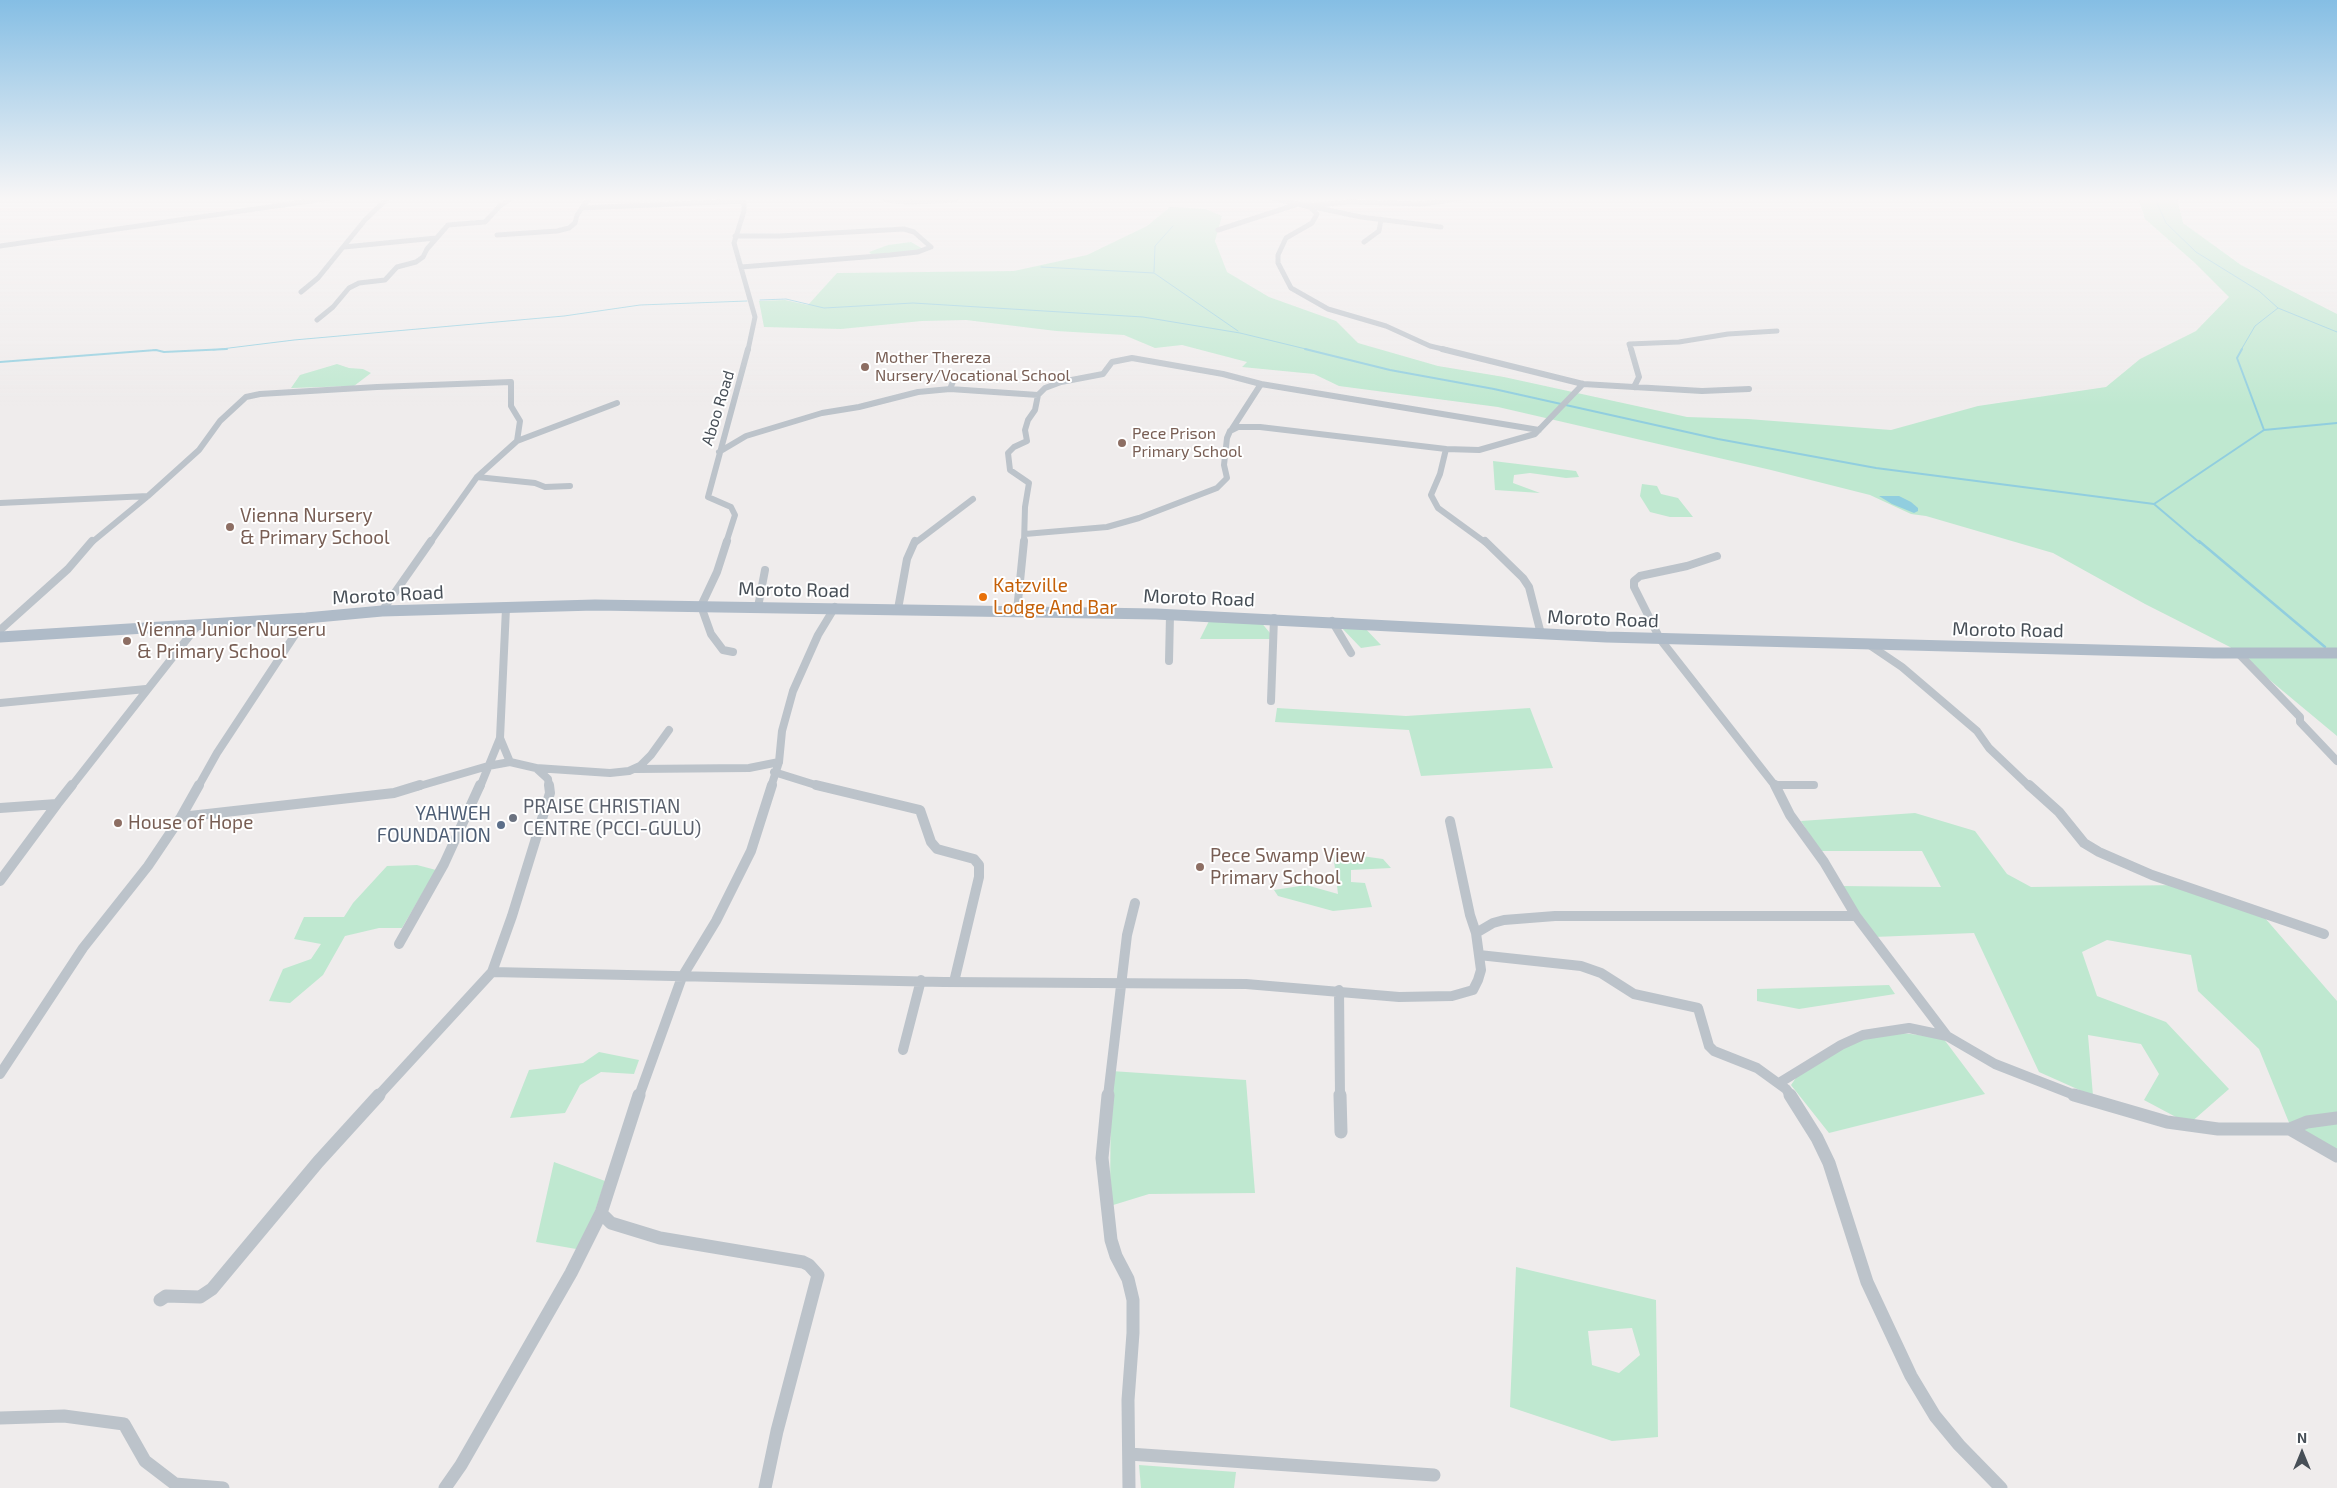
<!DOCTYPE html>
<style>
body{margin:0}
#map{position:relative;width:2337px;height:1488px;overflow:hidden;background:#efecec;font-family:"Exo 2",sans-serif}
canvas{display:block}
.north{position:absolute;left:2277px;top:1428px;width:50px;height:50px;-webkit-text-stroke:4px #fff;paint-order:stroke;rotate:0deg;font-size:14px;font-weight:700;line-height:20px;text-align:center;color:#474f57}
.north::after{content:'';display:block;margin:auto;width:18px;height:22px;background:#474f57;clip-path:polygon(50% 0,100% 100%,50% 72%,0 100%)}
</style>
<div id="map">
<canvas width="2337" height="1488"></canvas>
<div class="north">N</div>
</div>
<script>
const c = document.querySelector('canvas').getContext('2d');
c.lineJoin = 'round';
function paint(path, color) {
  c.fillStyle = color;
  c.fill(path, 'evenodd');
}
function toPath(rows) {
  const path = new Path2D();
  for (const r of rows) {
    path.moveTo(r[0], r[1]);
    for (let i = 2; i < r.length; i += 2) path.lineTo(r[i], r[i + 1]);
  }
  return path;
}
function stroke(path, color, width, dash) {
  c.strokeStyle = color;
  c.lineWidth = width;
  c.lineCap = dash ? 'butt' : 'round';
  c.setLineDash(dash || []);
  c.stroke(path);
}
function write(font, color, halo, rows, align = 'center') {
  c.font = font + ' "Exo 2",sans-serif';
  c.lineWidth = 4;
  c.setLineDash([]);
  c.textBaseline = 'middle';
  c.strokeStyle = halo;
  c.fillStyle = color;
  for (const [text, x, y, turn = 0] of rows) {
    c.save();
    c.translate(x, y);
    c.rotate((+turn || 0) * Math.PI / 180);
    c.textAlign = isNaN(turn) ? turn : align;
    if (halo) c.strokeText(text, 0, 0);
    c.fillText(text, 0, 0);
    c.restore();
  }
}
paint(toPath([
 [2138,198,2177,198,2183,223,2241,265,2337,314,2337,736,2230,647,2145,604,2053,553,1926,516,1911,514,1870,495,1771,470,1498,407,1339,386,1314,374,1242,367,1247,362,1182,345,1155,348,1124,335,1056,331,966,320,922,321,841,329,764,327,759,301,785,300,808,305,837,273,1014,271,1087,255,1147,226,1170,207,1206,209,1222,216,1215,241,1227,272,1269,297,1336,321,1358,343,1438,366,1504,377,1687,417,1748,419,1891,430,1978,406,2106,387,2140,359,2196,331,2229,297,2195,263,2145,219],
 [911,242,923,249,876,259,869,252,888,245],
 [337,364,349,368,363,369,371,373,354,386,291,388,300,375],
 [1493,461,1576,471,1579,477,1566,478,1530,473,1514,475,1513,483,1540,493,1495,490],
 [1642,484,1657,486,1661,494,1678,498,1693,517,1670,517,1650,512,1640,496],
 [1209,621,1260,621,1275,639,1200,639],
 [1338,624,1361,624,1381,645,1361,648],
 [1277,708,1406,716,1530,708,1553,768,1421,776,1409,730,1275,722],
 [1915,813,1975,831,2007,874,2031,887,2179,885,2258,910,2337,1001,2337,1155,2290,1125,2259,1049,2198,991,2191,955,2107,940,2082,952,2097,996,2166,1022,2229,1089,2189,1124,2144,1100,2159,1074,2141,1044,2088,1035,2093,1096,2039,1072,1974,933,1874,937,1840,886,1941,887,1922,851,1820,851,1801,821],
 [1333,852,1383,859,1391,868,1351,870,1351,882,1365,883,1372,907,1333,911,1278,896,1274,890,1306,885,1338,894],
 [417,865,436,870,402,928,379,928,345,936,323,975,290,1003,269,1001,283,969,311,959,321,944,294,939,304,917,344,917,353,903,387,866],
 [1889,985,1895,994,1799,1009,1757,1001,1757,989],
 [1878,1030,1943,1038,1985,1094,1829,1133,1791,1085,1809,1059],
 [599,1052,639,1060,634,1074,601,1072,580,1085,565,1113,510,1118,529,1070,583,1063],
 [1111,1071,1246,1080,1255,1193,1149,1194,1110,1206],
 [554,1162,605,1181,582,1250,536,1242],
 [1516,1267,1656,1300,1658,1437,1612,1441,1510,1407],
 [1632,1328,1640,1355,1619,1373,1592,1365,1588,1331],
 [1139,1465,1236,1472,1234,1488,1141,1488]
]), '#bfe8d0');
paint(toPath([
 [1879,496,1899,496,1911,502,1918,508,1918,511,1914,513,1892,504]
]), '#91cedf');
stroke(toPath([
 [2158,198,2157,203,2166,223,2196,252,2259,291,2278,308,2255,326,2241,350],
 [1041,267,1154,273,1238,331],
 [1154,272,1155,246,1173,226],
 [760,300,786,299,824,308,913,303,1143,317,1240,333,1310,350],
 [2278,308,2337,332],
 [153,350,157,350],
 [213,350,294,340,564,316,640,305,747,301]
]), '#91cedf', 1);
stroke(toPath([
 [1305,349,1390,370,1494,389,1718,439,1876,468,2154,504,2200,543],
 [2242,349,2237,358,2264,430],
 [0,362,156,350,164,352,227,349],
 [2154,504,2264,430,2337,423]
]), '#91cedf', 2);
stroke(toPath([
 [2199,541,2325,647]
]), '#91cedf', 2.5);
stroke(toPath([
 [744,198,744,211,734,243,755,317,748,350],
 [887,198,886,200,910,202,955,200],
 [1273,198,1310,207,1317,214,1312,223,1286,238,1278,255,1278,263,1291,288,1328,309,1386,326,1430,346,1447,350],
 [1307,206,1349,202,1423,204,1463,198],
 [582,208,744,201],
 [1318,208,1361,217,1441,227],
 [1218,230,1298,204],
 [497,235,557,231,569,228,575,223,577,215,589,198],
 [735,236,779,236,904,229,914,232,931,247,918,252,890,255,741,267],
 [1364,242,1379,231,1381,220],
 [0,246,331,198],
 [344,247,436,238],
 [301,292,318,278,365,220,388,198],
 [317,320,333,307,349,288,359,283,385,280,397,267,416,262,423,257,427,249,448,225,485,222,500,206,512,198],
 [1631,350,1629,344,1679,342,1728,334,1777,331]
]), '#bcc3ca', 5);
stroke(toPath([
 [1442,349,1583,384,1702,391,1749,389],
 [1631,349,1639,377,1634,387],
 [1261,384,1539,430],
 [950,389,956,374],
 [517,441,617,403],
 [719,452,746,436,822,413,859,407,918,392,950,389,1038,395],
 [477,477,535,483,545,487,570,486],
 [0,503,148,496],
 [1025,534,1107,527,1139,518,1217,488,1227,478,1224,465,1227,438,1230,431,1238,427,1260,427,1446,449],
 [91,543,148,496,199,450,220,421,246,397,260,394,377,387,511,382,511,406,520,421,517,441,477,477,430,543],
 [726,543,735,515,731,507,708,497,748,349],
 [915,543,973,499],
 [1024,543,1025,507,1029,483,1010,470,1008,453,1014,447,1027,441,1025,430,1028,420,1035,410,1038,395,1045,388,1061,382,1103,374,1112,362,1132,358,1223,374,1261,384,1232,429],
 [1486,543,1438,508,1431,495,1440,474,1446,449,1479,450,1535,434,1583,384]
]), '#bcc3ca', 6);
stroke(toPath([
 [727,541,717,572,701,606,711,634,723,650,733,652],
 [1485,541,1523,578,1529,587,1541,634],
 [1717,556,1687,566,1640,576,1634,581,1634,587,1660,639,1776,787],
 [758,607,765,570],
 [506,608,500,738,510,762,536,768,548,779,549,787],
 [898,609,907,559,915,541],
 [382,611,431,541],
 [1017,611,1024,541],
 [1332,621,1351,653],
 [0,630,68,569,92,541],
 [1868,644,1902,667,1977,731,1989,748,2030,787],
 [2239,654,2300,717,2300,722,2337,761],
 [1169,661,1170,615],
 [1271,701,1274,618],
 [0,703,146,689],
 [536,768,610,773,629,771,640,766,651,755,669,730],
 [636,769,749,768,779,762],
 [774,772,822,787],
 [1775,785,1814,785],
 [71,787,198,625],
 [198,787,217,753,306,618],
 [416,787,488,766,510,762],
 [480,787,500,738],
 [771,787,779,762,782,731,793,691,818,635,835,607]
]), '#bcc3ca', 8);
stroke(toPath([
 [816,785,920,810,931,842,937,849,974,859,979,865,979,877,954,982],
 [2029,785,2059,812,2084,843,2099,852,2152,875,2324,934],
 [0,808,57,804,72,785],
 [181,817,394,793,420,785],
 [1450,821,1470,915,1476,933],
 [0,881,57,804],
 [1856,916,1947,1036],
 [399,944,444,864,480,785],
 [1479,955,1581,966,1601,973,1634,994,1698,1008,1709,1046,1714,1051,1757,1068,1786,1089,1791,1096],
 [492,972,944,982,1246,984,1399,997,1452,996,1473,990,1478,980,1481,970,1476,933,1493,923,1504,920,1555,916,1856,916,1824,862,1790,815,1775,785],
 [1339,990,1340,1096],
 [903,1050,921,980],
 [0,1074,83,948,148,866,181,817,199,785],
 [1779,1083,1841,1045,1863,1035,1909,1028,1947,1036,1995,1064,2077,1096],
 [378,1096,492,972,512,916,550,793,549,785],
 [639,1096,682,977,716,921,751,851,772,785],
 [1108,1096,1127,935,1135,903]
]), '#bcc3ca', 10);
stroke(toPath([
 [1108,1095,1102,1158,1111,1240,1116,1256,1128,1279,1133,1300,1133,1333,1128,1400,1129,1488],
 [1340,1095,1341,1132],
 [1790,1095,1817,1138,1829,1163,1867,1282,1911,1376,1935,1416,1959,1445,2001,1488],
 [2074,1095,2167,1122,2218,1129,2290,1129,2307,1122,2337,1118],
 [2290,1129,2337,1156],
 [601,1213,611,1223,660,1238,803,1262,809,1265,818,1275,777,1431,765,1488],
 [160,1300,166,1296,200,1297,212,1289,318,1162,379,1095],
 [0,1418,64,1416,124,1424,145,1461,175,1484,223,1488],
 [1129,1454,1434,1475],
 [445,1488,461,1465,571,1273,601,1213,639,1095]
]), '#bcc3ca', 13);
stroke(toPath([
 [0,637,306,618,382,611,595,605,1156,614,1606,637,2214,653,2337,653]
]), '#afbbc8', 11);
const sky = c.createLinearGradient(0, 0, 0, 406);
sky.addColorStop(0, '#85bee4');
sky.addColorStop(0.49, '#f8f6f6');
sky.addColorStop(1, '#f8f6f600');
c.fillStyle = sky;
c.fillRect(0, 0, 2337, 406);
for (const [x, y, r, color] of [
 [865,367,5,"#8d6e63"],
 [1122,443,5,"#8d6e63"],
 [230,527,5,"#8d6e63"],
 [983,597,5,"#e8710a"],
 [127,641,5,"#8d6e63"],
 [513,818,5,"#6b7280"],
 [118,823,5,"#8d6e63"],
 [501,825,5,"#5c6f8a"],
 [1200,867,5,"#8d6e63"]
]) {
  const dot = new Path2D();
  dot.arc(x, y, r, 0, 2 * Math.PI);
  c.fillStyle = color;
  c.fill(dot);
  stroke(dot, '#fff', 2);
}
write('16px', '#785e54', '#fff', [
 ["Mother Thereza",875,358],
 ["Nursery/Vocational School",875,376],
 ["Pece Prison",1132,434],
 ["Primary School",1132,452]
], 'left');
write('16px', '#474f57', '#fff', [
 ["Aboo Road",718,408,-73]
]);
write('19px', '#785e54', '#fff', [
 ["Vienna Nursery",240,516],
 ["& Primary School",240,538],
 ["Vienna Junior Nurseru",137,630],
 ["& Primary School",137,652],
 ["House of Hope",128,823],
 ["Pece Swamp View",1210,856],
 ["Primary School",1210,878]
], 'left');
write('19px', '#c56008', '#fff', [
 ["Katzville",993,586],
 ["Lodge And Bar",993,608]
], 'left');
write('19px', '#474f57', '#fff', [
 ["Moroto Road",794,590,1],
 ["Moroto Road",388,595,-3],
 ["Moroto Road",1199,598,2],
 ["Moroto Road",1603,619,2],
 ["Moroto Road",2008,630,1]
]);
write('19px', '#5b616d', '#fff', [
 ["PRAISE CHRISTIAN",523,807],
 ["CENTRE (PCCI-GULU)",523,829]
], 'left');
write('19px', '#4e5e75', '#fff', [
 ["YAHWEH",491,814],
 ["FOUNDATION",491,836]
], 'right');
</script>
